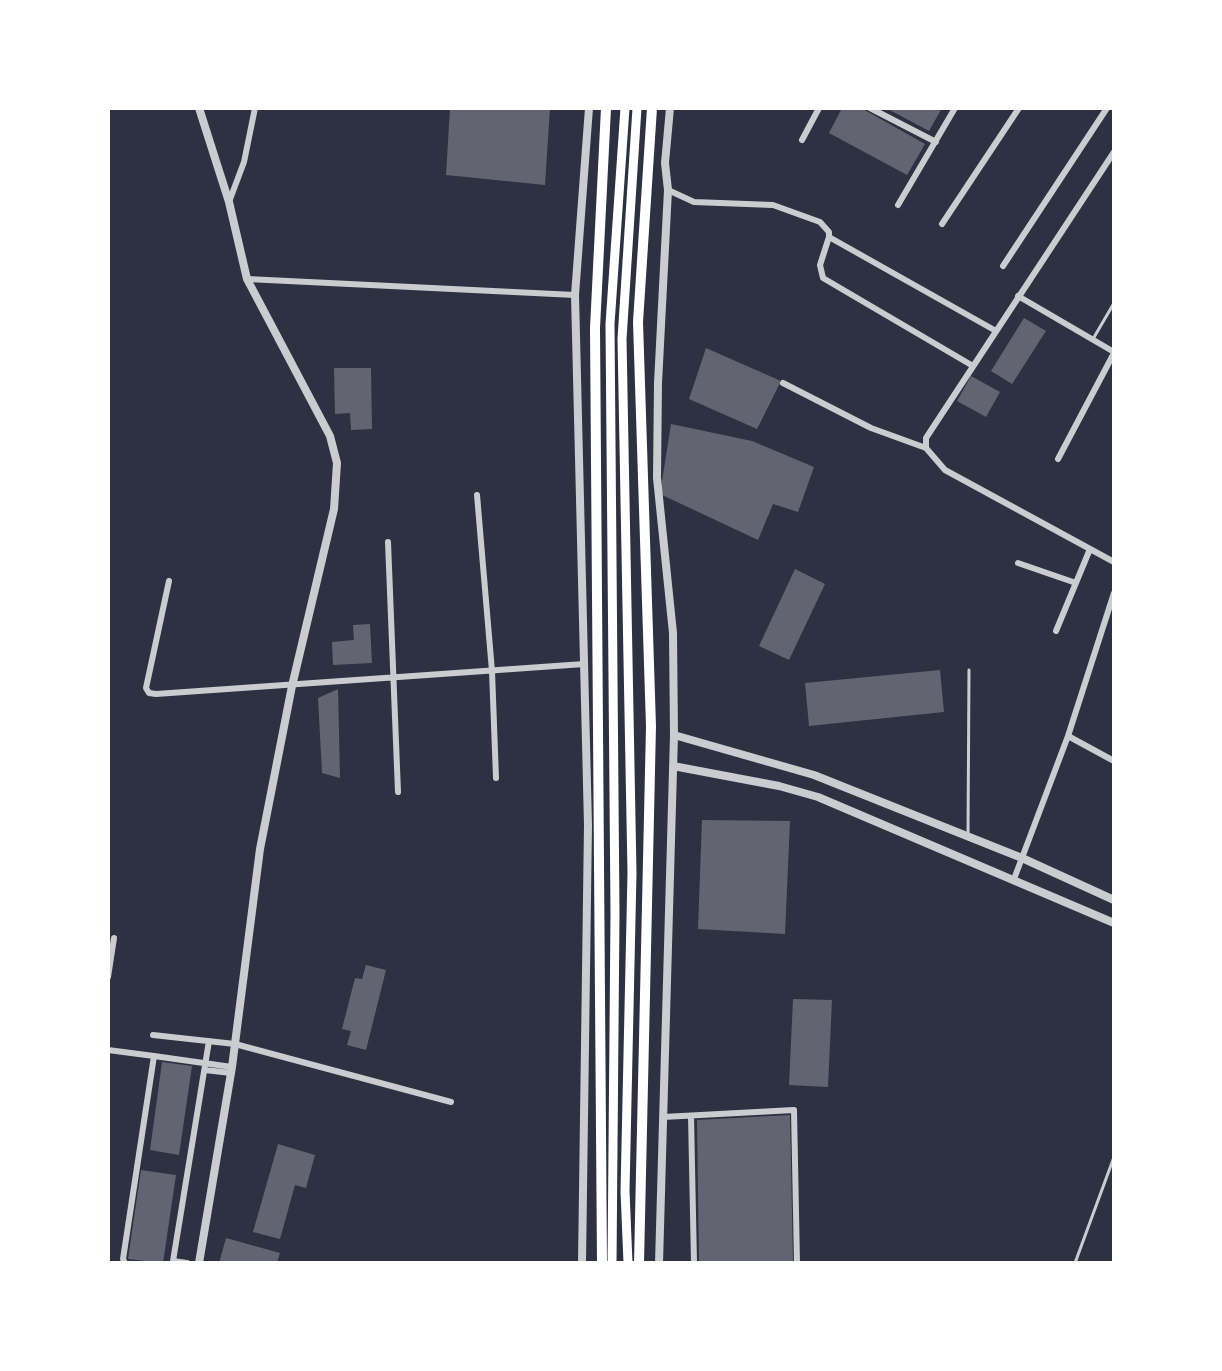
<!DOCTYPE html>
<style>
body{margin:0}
#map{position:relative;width:1222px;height:1371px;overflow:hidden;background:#2d3142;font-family:"Fira Sans Condensed",sans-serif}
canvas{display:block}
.frame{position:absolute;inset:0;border:110px solid #fff;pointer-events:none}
</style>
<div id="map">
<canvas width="1222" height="1371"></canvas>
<div class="frame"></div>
</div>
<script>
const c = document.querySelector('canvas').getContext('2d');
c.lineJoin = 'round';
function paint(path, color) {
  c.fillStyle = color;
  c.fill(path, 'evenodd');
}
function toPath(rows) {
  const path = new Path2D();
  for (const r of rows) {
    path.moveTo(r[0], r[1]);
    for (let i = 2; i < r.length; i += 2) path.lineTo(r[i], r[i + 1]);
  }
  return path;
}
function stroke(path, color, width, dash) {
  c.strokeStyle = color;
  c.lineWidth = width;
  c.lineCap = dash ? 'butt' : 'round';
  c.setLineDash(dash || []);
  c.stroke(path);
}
paint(toPath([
 [450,108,550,108,545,185,446,175],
 [842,108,861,108,925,144,907,175,829,133],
 [886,108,942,108,929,131],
 [1024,318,1046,331,1012,384,991,371],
 [706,348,781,381,757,429,689,399],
 [334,368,371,368,372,429,351,430,350,413,335,414],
 [971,376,1000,392,986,417,957,401],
 [671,424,752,441,814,467,798,512,773,504,758,540,660,494],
 [795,569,825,584,789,660,759,646],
 [370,624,372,663,333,665,332,642,354,640,353,625],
 [940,670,944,712,809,726,805,683],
 [338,689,340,778,322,773,318,698],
 [702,820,790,821,785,934,698,929],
 [366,965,386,970,366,1050,347,1045,351,1031,342,1029,355,978,362,979],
 [793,999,832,1000,828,1087,789,1085],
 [162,1062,192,1066,179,1155,150,1150],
 [790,1115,793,1263,699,1263,697,1120],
 [278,1144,315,1155,306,1188,295,1185,280,1239,253,1232],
 [141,1170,176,1175,163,1263,128,1259],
 [226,1238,280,1253,277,1263,219,1263]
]), '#626471');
stroke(toPath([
 [1093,339,1114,303],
 [968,833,969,670],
 [1075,1263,1114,1157]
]), '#caccd0', 3);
stroke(toPath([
 [870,108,936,142],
 [802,140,819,108],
 [1114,152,926,438,926,448,945,470,1114,562],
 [668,190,694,202,773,205,820,222,829,232,829,237,820,265,823,278,973,366],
 [229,202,244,162,255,108],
 [898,205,955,108],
 [942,224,1019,108],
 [829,237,996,331],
 [1003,266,1107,108],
 [247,279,575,295],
 [1018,296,1114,352],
 [783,383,871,428,926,448],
 [1058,459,1114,353],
 [477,495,492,671,496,778],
 [388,542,398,792],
 [1018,563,1076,583],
 [169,581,146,688,149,693,156,694,584,664],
 [1056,631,1090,549],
 [1068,736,1114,761],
 [1014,879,1068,736,1114,593],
 [108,977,114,938],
 [153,1035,235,1044,451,1102],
 [108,1050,154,1056,123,1259,125,1263],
 [154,1056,232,1067],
 [205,1070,231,1073],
 [691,1116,694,1263],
 [663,1117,794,1110,797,1263],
 [187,1263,173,1261,209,1041]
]), '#caccd0', 6);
stroke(toPath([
 [674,735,814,775,1022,858,1114,900],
 [673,766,779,786,818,797,1114,923],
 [199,1263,232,1067,260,849,292,686,334,509,337,463,330,436,247,279,229,202,199,108],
 [582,1263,588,825,575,295,589,108],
 [659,1263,674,735,673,633,657,478,658,383,668,190,665,163,670,108]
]), '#caccd0', 8);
stroke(toPath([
 [612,1263,615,913,610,324,625,108],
 [628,1263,625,1191,632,873,622,339,637,108]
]), '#fff', 9);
stroke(toPath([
 [602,1263,595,328,606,108],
 [639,1263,651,726,638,322,652,108]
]), '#fff', 10);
</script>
